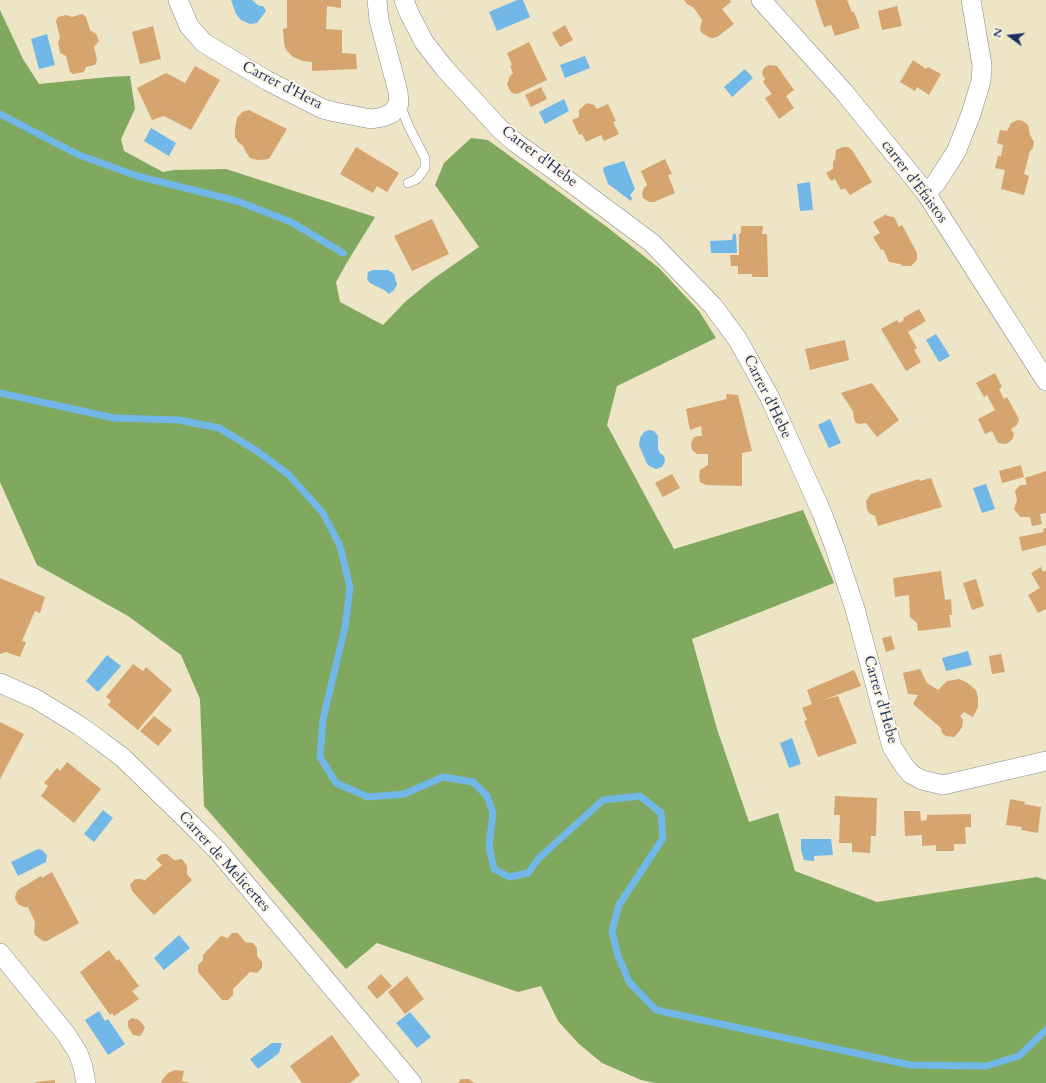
<!DOCTYPE html>
<style>
body{margin:0}
#map{position:relative;width:1046px;height:1083px;overflow:hidden;background:#ede5c5;font-family:Cardo,serif}
canvas{display:block}
.north{position:absolute;left:990px;top:16px;width:40px;height:40px;-webkit-text-stroke:3px #fcf5e5;paint-order:stroke;rotate:285deg;font-size:11px;font-weight:700;line-height:16px;text-align:center;color:#1b2f5e}
.north::after{content:'';display:block;margin:auto;width:14px;height:18px;background:#1b2f5e;clip-path:polygon(50% 0,100% 100%,50% 72%,0 100%)}
</style>
<div id="map">
<canvas width="1046" height="1083"></canvas>
<div class="north">N</div>
</div>
<script>
const c = document.querySelector('canvas').getContext('2d');
c.lineJoin = 'round';
function paint(path, color) {
  c.fillStyle = color;
  c.fill(path, 'evenodd');
}
function toPath(rows) {
  const path = new Path2D();
  for (const r of rows) {
    path.moveTo(r[0], r[1]);
    for (let i = 2; i < r.length; i += 2) path.lineTo(r[i], r[i + 1]);
  }
  return path;
}
function stroke(path, color, width, dash) {
  c.strokeStyle = color;
  c.lineWidth = width;
  c.lineCap = dash ? 'butt' : 'round';
  c.setLineDash(dash || []);
  c.stroke(path);
}
function write(font, color, halo, rows, align = 'center') {
  c.font = font + ' Cardo,serif';
  c.lineWidth = 4;
  c.setLineDash([]);
  c.textBaseline = 'middle';
  c.strokeStyle = halo;
  c.fillStyle = color;
  for (const [text, x, y, turn = 0] of rows) {
    c.save();
    c.translate(x, y);
    c.rotate((+turn || 0) * Math.PI / 180);
    c.textAlign = isNaN(turn) ? turn : align;
    if (halo) c.strokeText(text, 0, 0);
    c.fillText(text, 0, 0);
    c.restore();
  }
}
paint(toPath([
 [0,10,23,59,39,84,108,77,130,76,135,109,121,139,124,151,163,172,174,170,226,169,375,217,346,264,336,282,340,302,383,325,406,301,433,279,479,247,435,185,444,163,471,138,488,140,607,227,659,268,699,311,716,338,617,386,607,425,674,549,803,510,834,583,692,639,717,729,749,822,778,813,795,871,877,902,1037,877,1046,880,1046,1083,655,1083,641,1080,602,1063,579,1044,558,1021,541,986,518,992,377,943,346,969,204,806,200,699,181,655,128,616,37,565,0,482]
]), '#80a85f');
paint(toPath([
 [231,0,252,0,259,6,263,6,266,11,257,23,250,24,241,20,236,14],
 [517,0,523,0,530,17,497,31,489,12],
 [47,34,55,65,39,69,31,39],
 [585,56,590,68,565,78,560,65],
 [745,69,753,78,732,97,724,87],
 [564,99,569,111,545,124,539,112],
 [151,128,176,143,169,156,144,141],
 [624,161,635,189,630,195,632,198,631,201,608,184,603,170,604,167],
 [810,182,813,210,800,211,797,184],
 [733,234,736,234,737,253,711,253,710,241,732,240],
 [373,270,388,270,394,274,397,285,394,290,389,294,384,290,370,283,367,279,368,272],
 [936,334,950,356,939,362,926,340],
 [830,419,841,443,829,448,818,425],
 [649,430,654,431,658,436,658,449,660,453,664,456,665,461,662,467,656,469,649,466,646,462,639,445,640,438,644,432],
 [986,484,995,509,982,513,973,488],
 [968,651,972,665,946,671,942,658],
 [107,655,121,666,98,692,86,681],
 [792,738,801,764,789,768,780,743],
 [103,810,113,818,94,842,84,834],
 [801,839,831,839,833,855,814,856,814,861,804,860,801,850],
 [38,849,42,850,47,855,46,862,18,876,11,862],
 [179,935,190,948,164,970,154,958],
 [99,1011,105,1021,108,1019,125,1044,108,1055,85,1020],
 [410,1012,431,1037,417,1048,396,1023],
 [272,1043,282,1043,279,1053,258,1069,250,1059]
]), '#71b8e9');
stroke(toPath([
 [0,114,79,155,137,176,237,201,291,222,343,253],
 [0,393,114,418,179,420,219,428,257,451,288,474,323,513,340,546,350,587,345,627,323,719,320,757,336,783,368,797,404,794,443,777,473,782,487,796,493,813,489,846,494,869,509,877,528,873,539,858,603,800,640,796,661,813,663,838,619,905,612,931,617,953,629,982,656,1010,910,1065,986,1066,1019,1056,1046,1030]
]), '#71b8e9', 7);
paint(toPath([
 [287,0,341,0,341,8,327,6,326,29,342,30,342,53,356,54,357,69,312,71,312,62,303,61,293,57,286,50,284,43,283,29,287,28],
 [684,0,730,0,731,2,722,9,734,24,717,37,712,38,708,37,701,32,700,29,702,20,694,8,687,4],
 [815,0,847,0,852,12,854,12,860,28,835,36,831,25,824,27],
 [897,6,902,26,882,30,878,11],
 [82,14,86,17,90,30,96,34,99,41,94,47,97,60,95,65,86,67,84,72,73,74,70,72,66,56,60,53,58,42,60,38,56,21,58,17,66,15,72,17],
 [565,25,573,40,560,47,552,33],
 [153,26,161,59,140,64,132,32],
 [529,42,547,80,517,94,512,93,509,89,507,84,510,76,513,73,510,66,512,65,507,53],
 [913,60,926,69,928,67,941,74,929,95,917,87,915,91,900,82],
 [769,65,777,66,794,90,786,96,794,108,779,119,765,98,772,94,763,82,765,79,762,74,763,70,765,67],
 [195,66,220,80,191,130,164,116,152,120,137,88,166,73,185,83],
 [541,87,547,99,531,107,525,95],
 [587,103,594,105,597,109,608,104,616,121,613,122,619,134,604,141,601,135,586,142,582,134,579,135,572,120,579,117,579,110],
 [249,110,287,129,269,159,258,160,250,158,246,152,243,146,238,142,235,137,235,129,237,118,242,112],
 [1018,120,1023,121,1028,125,1030,135,1034,142,1033,148,1030,151,1024,174,1029,176,1024,195,1001,189,1005,170,995,168,998,156,1001,156,1003,145,997,143,1000,130,1007,131,1011,123],
 [356,147,399,173,387,192,377,186,373,193,340,174],
 [843,147,848,147,852,150,872,182,850,195,845,188,841,190,835,179,831,181,826,173,833,169,833,162,835,159,836,150],
 [665,159,672,174,668,175,675,193,654,202,649,202,643,198,642,194,644,188,647,185,641,171],
 [886,214,887,216,894,217,899,227,902,225,917,253,917,260,911,266,903,266,900,264,889,262,883,249,881,250,873,237,880,233,873,222],
 [432,219,449,254,412,271,394,236],
 [741,226,763,226,762,234,767,234,768,277,752,277,752,274,738,274,738,266,731,266,730,255,739,255,739,234,741,233],
 [919,309,926,321,908,332,917,348,914,350,921,362,906,371,881,329,897,320,899,323,904,320,903,318],
 [845,340,849,360,810,370,805,349],
 [995,373,1002,387,999,389,1004,399,1007,397,1019,419,1017,425,1011,429,1014,434,1012,440,1006,444,998,443,992,431,985,434,978,419,995,410,987,395,984,397,976,383],
 [872,383,899,420,877,437,866,423,860,424,856,423,854,419,853,411,841,393],
 [726,394,738,395,752,451,742,453,742,486,706,485,700,482,699,476,700,470,708,465,708,454,697,454,692,450,691,445,693,438,698,436,702,436,701,426,690,430,686,409,727,399],
 [1021,465,1024,477,1002,483,999,471],
 [1046,471,1046,513,1040,514,1042,524,1032,526,1030,517,1020,517,1014,509,1017,500,1015,491,1019,486,1022,485,1027,485,1025,478],
 [672,474,680,488,663,497,655,483],
 [931,478,942,507,878,526,875,516,869,513,867,509,866,501,871,494,919,479,920,481],
 [1046,528,1046,545,1022,551,1019,537,1044,532,1043,529],
 [1041,567,1043,572,1046,570,1046,609,1038,613,1028,595,1040,588,1031,573],
 [941,571,945,600,951,599,952,615,949,615,951,627,918,631,917,623,910,617,909,595,895,597,893,578],
 [0,578,45,597,40,613,35,611,22,641,26,642,20,657,6,652,0,654],
 [976,579,984,606,972,610,963,583],
 [891,636,895,649,886,652,882,638],
 [1001,654,1005,672,992,674,989,656],
 [133,664,143,671,146,667,172,690,138,730,108,705,111,701,106,697],
 [920,669,927,683,938,690,947,681,959,679,966,682,976,690,978,698,978,707,973,717,964,712,960,716,963,720,962,727,959,732,954,737,946,736,942,733,941,728,913,704,918,695,908,694,903,673],
 [854,670,861,686,823,700,838,696,857,743,818,757,804,721,807,720,802,708,812,704,807,690],
 [154,716,172,730,158,746,140,731],
 [0,722,24,734,0,779],
 [67,762,101,789,74,823,41,796,48,786,44,783,57,768,60,771],
 [835,796,877,798,876,836,871,836,870,853,852,852,852,843,839,843,840,815,834,815],
 [1010,799,1025,802,1024,804,1041,807,1038,833,1021,830,1022,827,1006,825],
 [904,811,920,811,921,821,927,820,927,815,971,814,971,827,965,827,966,844,954,844,954,851,936,851,936,845,922,846,922,835,905,836],
 [162,854,167,854,174,860,182,859,187,866,187,874,192,880,154,915,132,891,130,885,135,879,142,879,144,881,162,865,156,859],
 [52,872,79,923,47,941,43,941,35,935,34,932,35,922,28,907,24,907,18,904,15,898,16,893,18,890,41,876,42,878],
 [232,933,238,933,245,942,253,943,257,948,257,956,262,962,262,968,257,973,250,972,233,989,233,995,228,1000,222,1000,198,972,198,965,203,960,203,955,221,936,228,938],
 [109,950,117,961,119,959,139,986,132,991,139,999,114,1016,112,1013,110,1015,80,972],
 [381,974,392,986,377,999,367,987],
 [407,976,424,999,405,1014,388,992],
 [132,1018,139,1020,145,1027,143,1032,140,1036,133,1035,128,1027,128,1021],
 [332,1035,360,1075,350,1083,302,1083,290,1066],
 [175,1070,184,1071,182,1081,190,1083,161,1083,162,1080,168,1073],
 [461,1079,469,1079,474,1083,458,1083],
 [55,1080,55,1083,35,1083,35,1082]
]), '#d6a46e');
const lane = toPath([
 [399,103,409,127,425,158,425,168,417,179,408,183]
]);
const street = toPath([
 [178,0,189,26,204,43,268,81,323,109,335,112,371,119,383,117,392,113,399,103,398,92,379,20,377,0],
 [404,0,409,13,424,42,445,69,500,129,516,143,554,170,652,243,713,306,738,340,770,398,822,513,835,548,855,609,892,747,905,767,911,774,922,780,943,785,1046,761],
 [761,0,844,92,926,193,1046,381],
 [926,193,936,183,956,152,971,114,981,81,982,65,971,0],
 [0,683,36,699,80,726,102,742,123,758,187,820,219,852,412,1083],
 [0,953,66,1034,78,1053,83,1067,86,1083]
]);
stroke(lane, '#848a92', 10);
stroke(street, '#848a92', 20);
stroke(lane, '#fff', 9);
stroke(street, '#fff', 19);
write('15px', '#1b2f5e', '#fcf5e5', [
 ["Carrer d'Hera",282,86,27],
 ["Carrer d'Hebe",539,157,37],
 ["carrer d'Efaistos",914,182,53],
 ["Carrer d'Hebe",767,397,64],
 ["Carrer d'Hebe",880,700,74],
 ["Carrer de Melicertes",224,862,48]
]);
</script>
